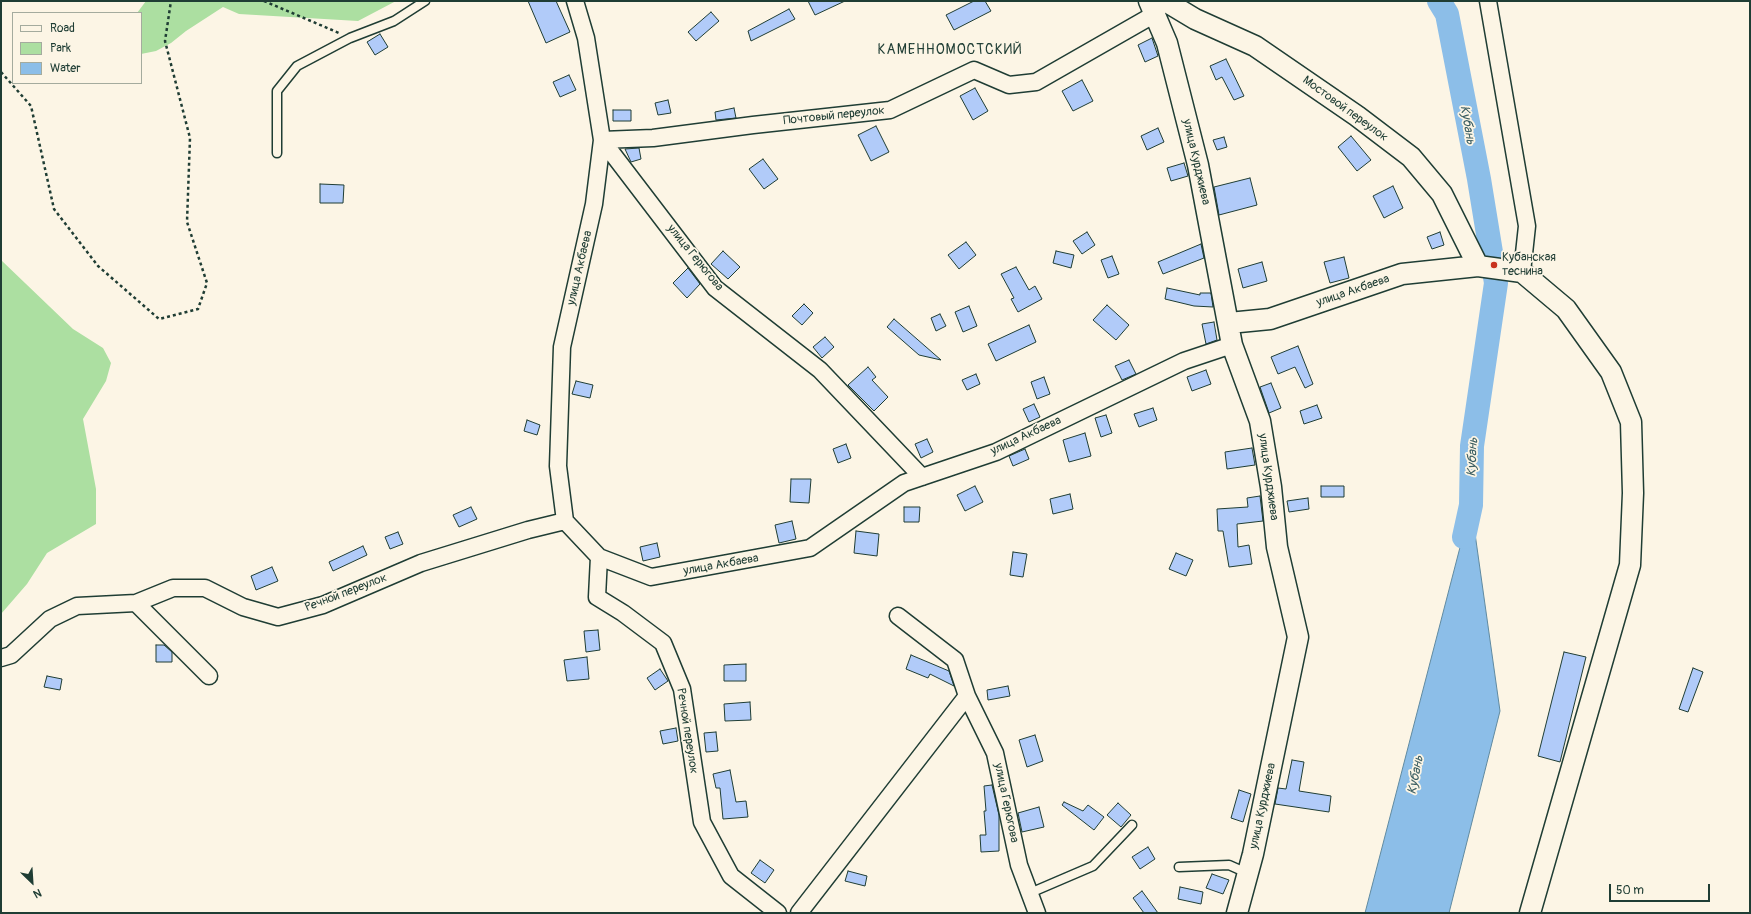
<!DOCTYPE html>
<meta charset="utf-8">
<style>
body{margin:0}
#map{position:relative;width:1751px;height:914px;overflow:hidden;background:#fcf5e5;font-family:Pangolin,sans-serif}
canvas{display:block}
.frame{position:absolute;inset:0;border:2px solid #1f3d34;pointer-events:none}
.legend{position:absolute;left:12px;top:12px;width:130px;height:72px;box-sizing:border-box;background:#fcf5e5;border:1px solid #a4ab9e;margin:0;padding:5px 7px;list-style:none;font-size:12px;color:#1f3d34}
.legend li{display:flex;align-items:center;gap:8px;height:20px}
.legend b{width:20px;border:1px solid #a4ab9e}
.north{position:absolute;left:12px;top:862px;width:40px;height:40px;-webkit-text-stroke:3px #fcf5e5;paint-order:stroke;rotate:155deg;font-size:11px;font-weight:700;line-height:16px;text-align:center;color:#1f3d34}
.north::after{content:'';display:block;margin:auto;width:14px;height:18px;background:#1f3d34;clip-path:polygon(50% 0,100% 100%,50% 72%,0 100%)}
.scale{position:absolute;left:1609px;top:884px;width:101px;height:18px;box-sizing:border-box;border:2px solid #1f3d34;border-top:0;padding-left:5px;font-size:12px;line-height:14px;white-space:nowrap;color:#1f3d34;-webkit-text-stroke:3px #fcf5e5;paint-order:stroke}
</style>
<div id="map">
<canvas width="1751" height="914"></canvas>
<div class="frame"></div>
<ul class="legend">
<li><b style="height:5px;background:#fcf5e5"></b>Road</li>
<li><b style="height:11px;background:#acdfa1"></b>Park</li>
<li><b style="height:11px;background:#8cbee8"></b>Water</li>
</ul>
<div class="north">N</div>
<div class="scale">50 m</div>
</div>
<script>
const c = document.querySelector('canvas').getContext('2d');
c.lineJoin = 'round';
function paint(path, color) {
  c.fillStyle = color;
  c.fill(path, 'evenodd');
}
function toPath(rows) {
  const path = new Path2D();
  for (const r of rows) {
    path.moveTo(r[0], r[1]);
    for (let i = 2; i < r.length; i += 2) path.lineTo(r[i], r[i + 1]);
  }
  return path;
}
function stroke(path, color, width, dash) {
  c.strokeStyle = color;
  c.lineWidth = width;
  c.lineCap = dash ? 'butt' : 'round';
  c.setLineDash(dash || []);
  c.stroke(path);
}
function write(font, color, halo, rows, align = 'center') {
  c.font = font + ' Pangolin,sans-serif';
  c.lineWidth = 3.5;
  c.setLineDash([]);
  c.textBaseline = 'middle';
  c.strokeStyle = halo;
  c.fillStyle = color;
  for (const [text, x, y, turn = 0] of rows) {
    c.save();
    c.translate(x, y);
    c.rotate((+turn || 0) * Math.PI / 180);
    c.textAlign = isNaN(turn) ? turn : align;
    if (halo) c.strokeText(text, 0, 0);
    c.fillText(text, 0, 0);
    c.restore();
  }
}
paint(toPath([
 [146,1,396,1,358,21,239,14,223,7,186,31,171,43,156,51,141,54,141,13,137,13],
 [1,260,73,329,103,348,111,363,106,381,83,419,96,489,96,524,47,553,27,584,1,614]
]), '#acdfa1');
const water = toPath([
 [1471,505,1500,711,1449,913,1365,913,1471,505]
]);
paint(water, '#8cbee8');
stroke(water, '#608aa0', 1);
stroke(toPath([
 [1439,1,1447,14,1479,179,1496,283,1472,446,1471,505,1464,537]
]), '#8cbee8', 24);
const building = toPath([
 [528,1,556,1,570,32,546,43,528,1],
 [808,1,845,1,815,15,808,1],
 [974,1,985,1,991,11,954,30,946,15,974,1],
 [789,9,795,19,751,41,748,31,789,9],
 [711,12,719,21,696,41,688,32,711,12],
 [380,34,388,47,375,55,367,42,380,34],
 [1152,38,1158,56,1145,62,1138,45,1152,38],
 [1226,59,1244,96,1234,100,1222,77,1216,80,1210,66,1226,59],
 [569,75,576,90,560,97,553,82,569,75],
 [1082,80,1093,101,1073,111,1062,91,1082,80],
 [975,88,988,111,973,120,960,96,975,88],
 [668,100,671,113,658,115,655,103,668,100],
 [734,108,736,118,716,120,715,112,734,108],
 [613,110,631,110,631,121,613,121,613,110],
 [876,126,889,152,871,161,858,135,876,126],
 [1158,128,1164,142,1147,150,1141,136,1158,128],
 [1351,136,1371,160,1357,171,1338,147,1351,136],
 [1224,137,1227,147,1217,150,1213,140,1224,137],
 [639,148,641,159,631,162,625,149,639,148],
 [763,159,778,179,764,189,749,169,763,159],
 [1184,163,1188,176,1171,181,1167,168,1184,163],
 [1250,178,1257,205,1219,215,1214,187,1250,178],
 [320,184,344,185,343,203,320,203,320,184],
 [1393,186,1403,208,1384,218,1373,196,1393,186],
 [1087,232,1095,245,1082,254,1073,241,1087,232],
 [1440,232,1444,245,1432,249,1427,237,1440,232],
 [966,242,976,255,959,269,948,255,966,242],
 [1201,244,1204,258,1163,274,1158,262,1201,244],
 [723,251,740,267,728,279,711,264,723,251],
 [1056,251,1074,255,1071,268,1053,263,1056,251],
 [1112,256,1119,274,1108,278,1101,260,1112,256],
 [1344,257,1349,278,1330,283,1324,262,1344,257],
 [1262,262,1267,281,1243,288,1238,269,1262,262],
 [1016,267,1029,290,1035,286,1042,299,1018,312,1011,299,1014,298,1001,274,1016,267],
 [688,268,700,284,687,298,673,283,688,268],
 [1167,288,1200,295,1200,293,1211,293,1213,307,1194,306,1165,299,1167,288],
 [804,304,813,313,802,325,792,316,804,304],
 [1107,305,1129,325,1116,340,1093,320,1107,305],
 [969,306,977,326,963,332,955,312,969,306],
 [940,314,946,326,936,331,931,318,940,314],
 [894,319,941,360,919,355,887,327,894,319],
 [1214,322,1217,340,1206,344,1202,324,1214,322],
 [1029,325,1036,342,996,361,988,344,1029,325],
 [825,337,834,347,822,358,813,347,825,337],
 [1298,346,1313,384,1305,388,1295,367,1278,374,1271,357,1298,346],
 [1129,360,1136,374,1122,380,1115,366,1129,360],
 [868,367,876,377,872,380,888,397,874,411,848,385,868,367],
 [1206,370,1211,384,1192,391,1187,377,1206,370],
 [976,374,980,384,967,390,962,380,976,374],
 [1044,377,1050,394,1037,399,1031,382,1044,377],
 [576,381,593,385,590,398,572,394,576,381],
 [1271,383,1281,408,1269,413,1260,387,1271,383],
 [1034,404,1040,417,1029,422,1023,409,1034,404],
 [1317,405,1322,418,1304,424,1300,411,1317,405],
 [1153,408,1157,420,1139,427,1134,414,1153,408],
 [1106,415,1112,433,1101,437,1095,418,1106,415],
 [527,420,540,425,537,435,524,431,527,420],
 [1085,433,1091,456,1069,462,1063,440,1085,433],
 [927,439,933,452,921,458,915,444,927,439],
 [846,444,851,458,838,463,833,449,846,444],
 [1252,448,1255,465,1227,469,1225,452,1252,448],
 [1025,449,1029,459,1013,466,1009,456,1025,449],
 [791,479,811,479,809,503,790,502,791,479],
 [975,486,983,502,965,511,957,495,975,486],
 [1321,486,1344,486,1344,497,1321,497,1321,486],
 [1070,494,1073,509,1053,514,1050,499,1070,494],
 [1260,496,1263,521,1237,524,1238,547,1249,545,1252,564,1229,567,1223,531,1218,531,1217,509,1248,507,1247,498,1260,496],
 [1308,498,1309,509,1289,512,1287,501,1308,498],
 [471,507,477,519,459,527,453,515,471,507],
 [904,507,920,507,919,522,904,522,904,507],
 [792,521,796,539,779,543,775,525,792,521],
 [856,531,879,534,877,556,854,553,856,531],
 [398,532,403,544,390,549,385,537,398,532],
 [657,543,660,557,643,561,640,547,657,543],
 [363,546,367,555,333,571,329,562,363,546],
 [1013,552,1027,554,1023,577,1010,575,1013,552],
 [1176,553,1193,560,1186,576,1169,569,1176,553],
 [272,567,278,581,256,590,251,576,272,567],
 [598,630,600,650,586,652,584,631,598,630],
 [156,645,164,645,172,652,172,662,156,662,156,645],
 [1564,652,1586,657,1560,762,1538,756,1564,652],
 [911,655,949,671,954,686,930,674,928,678,906,669,911,655],
 [587,657,589,679,567,681,564,660,587,657],
 [746,664,746,681,724,681,724,665,746,664],
 [1693,668,1703,672,1688,712,1679,709,1693,668],
 [660,669,668,681,655,690,647,678,660,669],
 [47,676,62,679,60,690,44,687,47,676],
 [1008,686,1010,696,988,700,987,690,1008,686],
 [750,702,751,720,725,721,724,704,750,702],
 [676,728,678,741,663,744,660,731,676,728],
 [716,732,718,751,706,752,704,733,716,732],
 [1035,735,1043,761,1027,767,1019,740,1035,735],
 [1292,760,1304,762,1299,791,1331,796,1329,812,1275,804,1278,788,1286,789,1292,760],
 [730,770,736,802,746,801,748,817,723,819,720,788,716,788,713,774,730,770],
 [992,785,999,815,999,851,981,852,980,835,986,835,984,811,986,811,984,786,992,785],
 [1239,790,1251,794,1243,822,1231,818,1239,790],
 [1064,802,1083,811,1088,805,1104,817,1094,830,1062,805,1064,802],
 [1118,803,1131,815,1121,827,1107,815,1118,803],
 [1039,807,1044,827,1022,832,1018,813,1039,807],
 [1148,847,1155,859,1140,869,1132,857,1148,847],
 [760,860,774,870,765,883,751,873,760,860],
 [848,871,867,876,865,886,845,881,848,871],
 [1212,874,1229,880,1223,894,1206,888,1212,874],
 [1180,887,1203,892,1201,904,1178,899,1180,887],
 [1142,891,1158,913,1144,913,1133,898,1142,891]
]);
paint(building, '#b1cbf9');
stroke(building, '#1f3d34', 1);
const service = toPath([
 [277,153,277,91,297,66,350,38,394,21,425,1],
 [1179,867,1229,865,1247,873],
 [1030,893,1093,866,1132,825]
]);
const minor = toPath([
 [575,1,586,38,602,140,715,288,820,370,922,477],
 [1488,1,1527,226,1522,272],
 [1155,14,1036,82,1009,85,974,70,890,110,753,125,653,138,602,140,594,204,562,347,558,466,565,521,599,557,651,577,810,548,904,483,996,452,1184,361,1232,345],
 [599,557,597,597,623,613,663,643,682,689,702,822,731,876,778,913],
 [136,603,209,676],
 [898,616,955,660,967,696,995,753,1019,865,1037,913],
 [1,658,11,655,50,619,77,606,136,603,173,588,205,588,243,607,278,617,323,605,421,563,528,530,565,521],
 [799,913,967,696]
]);
const tertiary = toPath([
 [1149,1,1167,43,1198,165,1232,345,1260,421,1271,487,1277,547,1298,637,1253,854,1237,913],
 [1165,1,1195,19,1255,46,1357,116,1411,157,1442,194,1478,266],
 [1229,323,1270,319,1402,274,1478,266,1522,272,1566,309,1611,372,1631,422,1633,493,1630,565,1530,913]
]);
stroke(service, '#1f3d34', 11);
stroke(minor, '#1f3d34', 19);
stroke(tertiary, '#1f3d34', 23);
stroke(toPath([
 [264,1,339,33],
 [1,72,31,106,54,209,98,266,159,319,198,309,207,283,187,222,190,138,165,41,171,1]
]), '#1f3d34', 2.5, [3, 3]);
stroke(service, '#fcf5e5', 8);
stroke(minor, '#fcf5e5', 16);
stroke(tertiary, '#fcf5e5', 20);
for (const [x, y, r, color] of [
 [1494,265,4,"#c8321e"]
]) {
  const dot = new Path2D();
  dot.arc(x, y, r, 0, 2 * Math.PI);
  c.fillStyle = color;
  c.fill(dot);
  stroke(dot, '#fcf5e5', 1.5);
}
write('12px', '#1f3d34', '#fcf5e5', [
 ["Мостовой переулок",1345,109,36],
 ["Почтовый переулок",834,116,-6],
 ["улица Курджиева",1196,162,77],
 ["улица Герюгова",695,258,51],
 ["улица Акбаева",580,268,-77],
 ["улица Акбаева",1353,291,-19],
 ["улица Акбаева",1026,436,-25],
 ["улица Курджиева",1268,477,82],
 ["улица Акбаева",721,565,-10],
 ["Речной переулок",346,593,-21],
 ["Речной переулок",687,731,81],
 ["улица Герюгова",1006,803,78],
 ["улица Курджиева",1263,806,-78]
]);
write('12px', '#1f3d34', '#fcf5e5', [
 ["Кубанская",1502,258],
 ["теснина",1502,272]
], 'left');
write('italic 13px', '#3a5d61', '#fcf5e5', [
 ["Кубань",1467,125,80],
 ["Кубань",1473,457,-87],
 ["Кубань",1416,775,-79]
]);
c.letterSpacing = '1px';
write('14px', '#1f3d34', '#fcf5e5', [
 ["КАМЕННОМОСТСКИЙ",950,50]
]);
c.letterSpacing = '0px';
</script>
